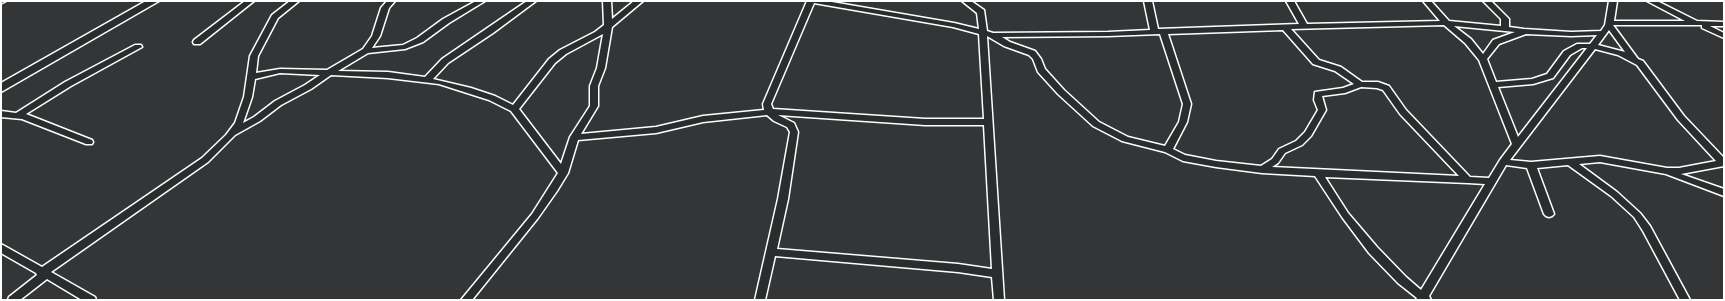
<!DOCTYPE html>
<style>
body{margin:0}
#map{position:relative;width:1725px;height:301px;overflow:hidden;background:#333536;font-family:Delius,sans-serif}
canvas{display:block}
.frame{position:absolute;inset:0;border:2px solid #fff;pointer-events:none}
</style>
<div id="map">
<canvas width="1725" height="301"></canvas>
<div class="frame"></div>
</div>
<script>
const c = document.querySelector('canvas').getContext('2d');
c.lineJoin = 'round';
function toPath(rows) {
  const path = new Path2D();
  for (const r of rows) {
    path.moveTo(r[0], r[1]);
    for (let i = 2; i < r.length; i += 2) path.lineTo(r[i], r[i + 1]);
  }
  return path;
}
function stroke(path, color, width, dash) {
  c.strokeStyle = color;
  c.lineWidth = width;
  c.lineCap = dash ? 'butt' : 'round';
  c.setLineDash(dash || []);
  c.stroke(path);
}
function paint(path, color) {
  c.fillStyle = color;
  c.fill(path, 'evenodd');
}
const street = toPath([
 [1,1,6,1,2,3,1,1],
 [245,1,254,1,200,44,194,44,193,42,194,40,245,1],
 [290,1,299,1,278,18,258,56,256,73,280,69,327,70,363,49,372,36,381,8,387,1,395,1,389,8,380,36,372,48,403,45,417,38,443,19,476,1,485,1,449,23,423,42,405,49,368,53,338,71,388,72,425,77,442,59,527,1,536,1,493,33,448,63,433,79,471,88,495,96,513,105,549,59,560,50,595,32,604,25,603,1,611,1,612,19,634,1,643,1,612,27,605,68,598,86,598,106,581,134,656,127,703,116,764,110,763,104,807,1,826,1,954,23,979,29,977,13,962,1,971,1,984,10,987,31,993,33,1108,32,1150,30,1144,1,1152,1,1158,29,1299,24,1286,1,1294,1,1307,24,1440,21,1423,1,1431,1,1449,21,1501,26,1501,19,1483,1,1491,1,1509,19,1509,27,1524,29,1571,32,1601,31,1605,25,1609,1,1617,1,1614,21,1685,21,1647,1,1657,1,1697,21,1724,22,1724,26,1710,26,1724,33,1724,38,1702,28,1702,25,1613,25,1638,59,1643,61,1684,116,1724,158,1724,166,1681,174,1724,189,1724,196,1666,174,1600,162,1579,164,1617,192,1640,213,1650,226,1690,300,1680,300,1643,231,1634,217,1611,196,1568,165,1537,168,1554,214,1552,216,1549,217,1546,216,1544,214,1527,168,1506,165,1429,296,1431,300,1416,300,1417,298,1398,283,1369,253,1342,217,1315,176,1262,173,1216,167,1183,161,1165,152,1122,141,1093,126,1058,94,1038,72,1033,59,1029,55,1004,46,987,36,1004,300,994,300,992,277,958,272,775,256,765,300,755,300,778,199,790,132,787,127,774,121,767,115,703,122,656,133,578,140,568,173,557,191,538,218,472,300,461,300,532,214,558,173,511,111,489,100,439,84,388,78,331,75,311,89,281,105,260,121,235,135,208,162,51,272,95,297,96,300,82,300,47,279,20,300,8,300,9,297,37,275,36,273,1,253,1,244,42,267,202,158,226,135,235,123,244,97,250,56,272,15,290,1],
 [814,3,953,27,979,34,984,119,925,119,773,109,771,104,814,3],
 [1444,25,1465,43,1479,60,1512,144,1500,160,1489,178,1470,177,1406,110,1389,86,1378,82,1362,82,1341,67,1319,60,1291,29,1444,25],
 [1454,26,1515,32,1493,40,1483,54,1471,39,1454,26],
 [1283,30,1313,64,1335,71,1354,84,1343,88,1315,92,1314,100,1318,110,1305,132,1296,141,1279,149,1272,159,1261,166,1216,161,1185,155,1173,149,1187,122,1191,104,1168,34,1283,30],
 [1609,30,1625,52,1598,45,1609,30],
 [603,34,597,68,590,86,590,106,570,137,561,164,519,109,555,63,566,54,603,34],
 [1160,34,1183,104,1179,122,1165,146,1128,137,1099,122,1064,90,1045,69,1041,59,1035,51,1010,42,1002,37,1108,36,1160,34],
 [1526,34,1571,36,1597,35,1590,44,1577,44,1564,51,1547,74,1532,79,1496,82,1487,59,1499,44,1526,34],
 [1582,48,1587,48,1518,137,1498,87,1533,84,1553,78,1570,55,1582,48],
 [1595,49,1618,55,1637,65,1678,120,1716,161,1679,168,1667,168,1600,156,1531,162,1510,160,1595,49],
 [280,73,320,75,305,85,275,101,254,117,243,123,252,97,255,79,280,73],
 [1361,87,1377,88,1383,90,1400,114,1459,176,1272,167,1278,163,1285,153,1302,145,1311,136,1326,110,1322,96,1345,93,1361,87],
 [778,115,925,125,984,125,992,269,958,264,777,249,788,199,798,132,794,123,778,115],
 [1325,177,1468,183,1485,184,1421,290,1406,277,1377,247,1348,213,1325,177],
 [135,45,141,45,142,47,71,86,26,114,92,140,93,142,92,144,86,144,22,119,1,117,1,111,16,113,65,82,135,45]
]);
const secondary = toPath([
 [146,1,159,1,1,92,1,83,146,1]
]);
stroke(street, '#fff', 3);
stroke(secondary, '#fff', 3);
paint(street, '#2a2d2e');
paint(secondary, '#2a2d2e');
</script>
